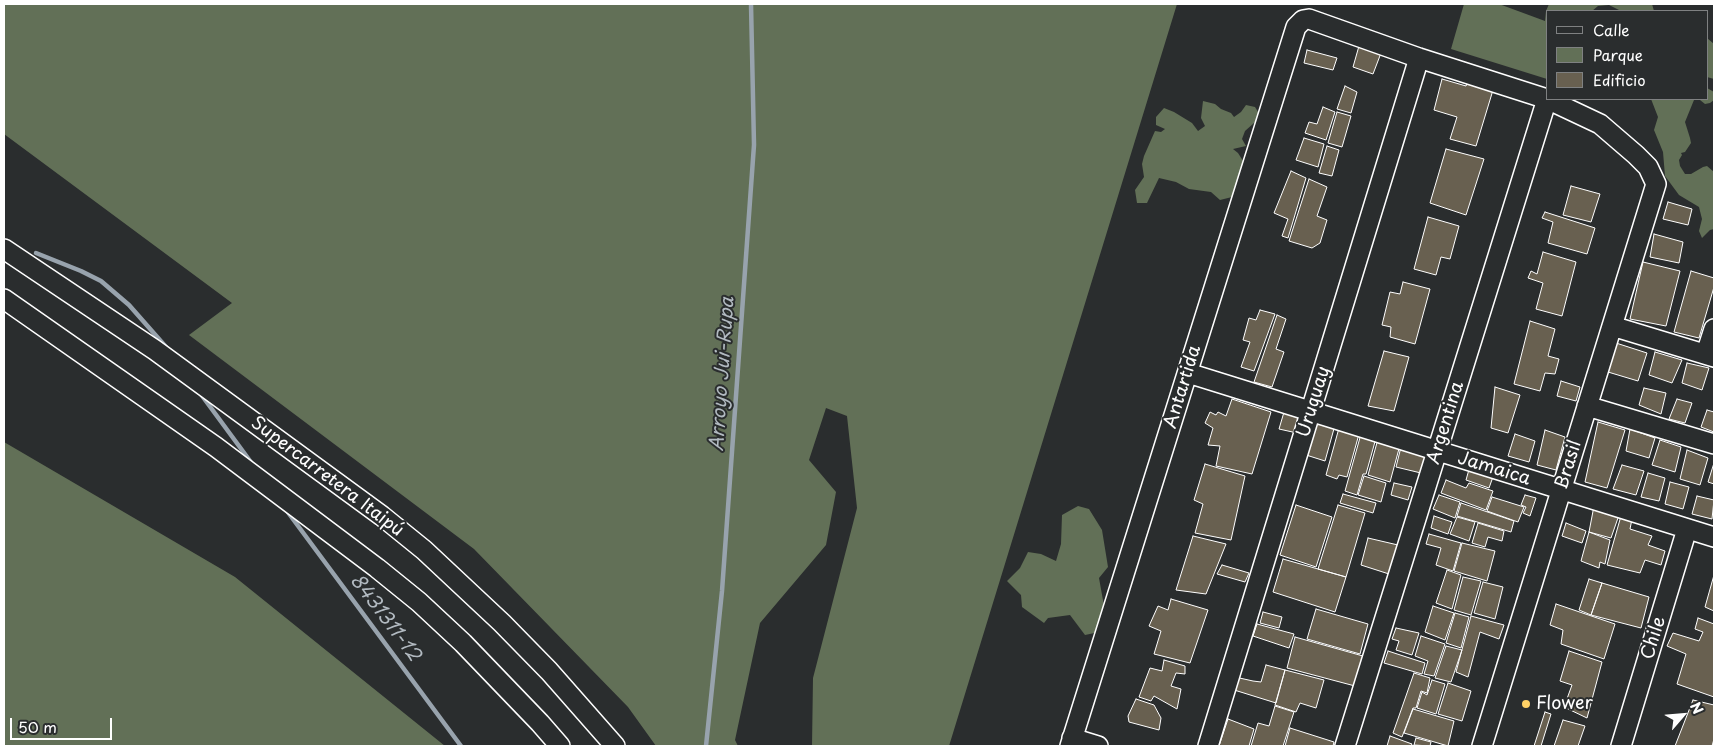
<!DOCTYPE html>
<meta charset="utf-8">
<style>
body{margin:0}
#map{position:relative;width:1718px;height:750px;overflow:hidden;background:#2a2d2e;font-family:"Playpen Sans",sans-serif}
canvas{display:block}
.frame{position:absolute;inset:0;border:5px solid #fff;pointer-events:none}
.legend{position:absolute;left:1546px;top:10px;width:162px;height:90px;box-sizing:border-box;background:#2a2d2e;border:1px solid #7f8182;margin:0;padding:6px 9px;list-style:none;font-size:15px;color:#fff}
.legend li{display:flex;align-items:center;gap:10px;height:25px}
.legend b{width:25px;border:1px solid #7f8182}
.north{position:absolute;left:1658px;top:690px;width:50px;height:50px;-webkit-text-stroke:4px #2a2d2e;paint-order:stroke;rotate:63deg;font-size:14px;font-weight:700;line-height:20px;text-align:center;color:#fff}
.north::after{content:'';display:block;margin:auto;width:18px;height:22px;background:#fff;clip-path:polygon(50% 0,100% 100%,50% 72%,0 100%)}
.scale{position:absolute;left:10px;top:718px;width:102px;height:22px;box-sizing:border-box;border:2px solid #fff;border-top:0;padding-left:6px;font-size:15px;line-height:18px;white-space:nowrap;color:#fff;-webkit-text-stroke:4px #2a2d2e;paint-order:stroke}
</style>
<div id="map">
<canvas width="1718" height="750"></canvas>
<div class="frame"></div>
<ul class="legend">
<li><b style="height:6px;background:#2a2d2e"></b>Calle</li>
<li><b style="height:14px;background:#627057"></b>Parque</li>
<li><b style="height:14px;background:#686050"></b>Edificio</li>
</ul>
<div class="north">N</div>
<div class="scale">50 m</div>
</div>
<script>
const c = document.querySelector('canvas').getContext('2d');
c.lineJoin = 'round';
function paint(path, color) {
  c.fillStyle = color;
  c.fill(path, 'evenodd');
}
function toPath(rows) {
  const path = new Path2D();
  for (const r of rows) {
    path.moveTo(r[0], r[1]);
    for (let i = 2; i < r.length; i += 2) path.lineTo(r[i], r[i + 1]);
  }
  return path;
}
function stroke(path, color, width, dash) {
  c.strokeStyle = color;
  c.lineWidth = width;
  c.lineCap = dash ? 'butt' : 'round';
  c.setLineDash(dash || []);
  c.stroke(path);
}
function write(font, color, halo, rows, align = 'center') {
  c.font = font + ' "Playpen Sans",sans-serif';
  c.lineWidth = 4;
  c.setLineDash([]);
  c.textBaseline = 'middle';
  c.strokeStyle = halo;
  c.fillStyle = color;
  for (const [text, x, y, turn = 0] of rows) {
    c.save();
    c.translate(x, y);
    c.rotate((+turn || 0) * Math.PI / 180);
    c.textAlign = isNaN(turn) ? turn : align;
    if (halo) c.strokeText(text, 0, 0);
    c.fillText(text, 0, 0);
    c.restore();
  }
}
paint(toPath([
 [4,4,1177,4,949,746,812,746,813,678,857,508,847,416,826,408,809,460,836,492,826,545,760,623,735,740,738,746,656,746,628,707,474,549,189,335,232,303,4,134],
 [1464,4,1499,4,1545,21,1546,11,1549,4,1652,4,1654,11,1621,11,1609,5,1598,6,1592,11,1547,11,1547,79,1451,49],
 [1707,38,1714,44,1714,79,1707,77],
 [1707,88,1714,92,1714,100,1710,103,1705,104,1700,100,1694,100,1685,122,1690,138,1691,143,1685,152,1681,153,1682,155,1679,160,1680,166,1685,174,1691,174,1703,167,1707,166,1714,172,1714,229,1710,230,1702,238,1699,231,1702,219,1699,207,1679,195,1665,176,1663,152,1654,130,1658,117,1651,99,1707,99],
 [1203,101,1215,104,1221,109,1231,113,1234,117,1241,112,1246,105,1255,107,1260,115,1259,120,1254,123,1245,131,1242,139,1246,146,1233,149,1238,153,1245,164,1236,196,1220,200,1211,192,1189,189,1176,182,1159,178,1147,203,1137,203,1135,190,1144,177,1142,164,1144,156,1155,131,1161,132,1165,129,1156,125,1156,117,1164,108,1174,112,1192,123,1198,131,1205,126,1201,118],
 [4,442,235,577,445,746,4,746],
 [1078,506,1089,509,1102,530,1108,567,1099,578,1106,617,1104,631,1085,635,1070,615,1048,618,1044,623,1022,607,1021,595,1007,581,1020,568,1028,552,1041,554,1056,561,1061,544,1062,515]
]), '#627057');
stroke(toPath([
 [36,253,81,271,101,281,129,305,166,347],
 [200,393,253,465],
 [287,511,461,746],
 [706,746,722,591,754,145,751,4]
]), '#98a3ad', 4.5);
const building = toPath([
 [1359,46,1381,53,1373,74,1353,67,1359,46],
 [1307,50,1337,58,1333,70,1304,63,1307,50],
 [1442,79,1466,86,1468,81,1493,90,1476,146,1450,139,1457,117,1434,110,1442,79],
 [1345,86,1357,92,1351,113,1337,109,1345,86],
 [1323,107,1335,112,1326,140,1305,133,1309,122,1317,124,1323,107],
 [1337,112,1351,116,1342,147,1328,143,1337,112],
 [1304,138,1324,144,1318,167,1296,160,1304,138],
 [1327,146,1339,150,1332,176,1319,173,1327,146],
 [1446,149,1484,159,1466,215,1430,203,1446,149],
 [1291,171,1306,178,1288,238,1282,236,1288,219,1274,213,1291,171],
 [1309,179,1327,187,1317,216,1327,220,1320,243,1312,248,1289,241,1309,179],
 [1571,186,1600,194,1591,222,1563,215,1571,186],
 [1668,202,1692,209,1688,225,1663,219,1668,202],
 [1545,212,1595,228,1587,254,1548,243,1553,222,1542,218,1545,212],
 [1428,217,1459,226,1450,259,1441,257,1436,275,1414,269,1428,217],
 [1654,234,1683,242,1679,263,1650,257,1654,234],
 [1543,252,1576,262,1562,316,1536,309,1543,283,1528,278,1531,271,1537,274,1543,252],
 [1643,262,1680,271,1666,326,1630,319,1643,262],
 [1691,271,1714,278,1714,287,1699,338,1674,332,1691,271],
 [1403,282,1430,289,1415,344,1390,337,1391,327,1382,325,1390,292,1400,294,1403,282],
 [1260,310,1275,314,1254,371,1241,367,1250,342,1243,340,1249,318,1256,320,1260,310],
 [1277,315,1286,319,1276,349,1284,352,1272,387,1254,382,1277,315],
 [1530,321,1555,329,1548,356,1559,359,1555,374,1545,373,1540,391,1514,384,1530,321],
 [1616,343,1647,353,1638,381,1608,372,1616,343],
 [1384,351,1409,357,1394,411,1368,406,1384,351],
 [1655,352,1682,360,1672,383,1649,375,1655,352],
 [1687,363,1709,368,1702,390,1682,383,1687,363],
 [1561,381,1580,387,1576,401,1557,396,1561,381],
 [1495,387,1520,395,1508,433,1491,428,1495,387],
 [1644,388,1666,393,1661,414,1639,405,1644,388],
 [1232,399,1271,412,1252,474,1216,466,1220,446,1208,445,1213,428,1205,423,1210,412,1216,415,1218,412,1226,416,1232,399],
 [1677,399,1692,403,1685,423,1669,419,1677,399],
 [1707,410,1714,412,1714,432,1701,427,1707,410],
 [1284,412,1303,415,1297,433,1279,429,1284,412],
 [1314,418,1335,425,1325,461,1303,454,1314,418],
 [1598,422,1625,430,1607,488,1585,482,1598,422],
 [1339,428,1359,434,1347,477,1339,475,1337,479,1326,475,1339,428],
 [1630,429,1655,438,1649,458,1626,451,1630,429],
 [1545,430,1565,437,1556,470,1537,465,1545,430],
 [1361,434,1376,438,1366,474,1363,474,1357,495,1345,491,1361,434],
 [1515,434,1535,441,1529,462,1508,456,1515,434],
 [1378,439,1400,445,1390,482,1368,475,1378,439],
 [1660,440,1681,447,1675,472,1652,465,1660,440],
 [1401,447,1426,453,1421,473,1396,467,1401,447],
 [1687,450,1708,458,1700,485,1680,479,1687,450],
 [1714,463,1714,484,1708,482,1714,463],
 [1205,464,1245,476,1231,540,1195,533,1203,504,1194,500,1205,464],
 [1622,465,1644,471,1636,495,1613,489,1622,465],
 [1470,466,1494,474,1489,488,1466,480,1470,466],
 [1648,473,1665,478,1659,501,1641,497,1648,473],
 [1364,476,1386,483,1381,502,1358,495,1364,476],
 [1446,480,1466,488,1469,483,1493,491,1486,510,1441,493,1446,480],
 [1670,482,1689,487,1683,509,1665,504,1670,482],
 [1394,483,1412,487,1408,500,1391,495,1394,483],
 [1343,494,1376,503,1373,513,1340,503,1343,494],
 [1439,495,1460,502,1455,518,1433,509,1439,495],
 [1525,495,1536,498,1530,516,1523,513,1526,507,1521,505,1525,495],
 [1697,496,1714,500,1712,519,1692,514,1697,496],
 [1492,497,1524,507,1518,522,1487,511,1492,497],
 [1461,503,1514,521,1511,532,1457,516,1461,503],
 [1296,505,1332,517,1316,567,1280,555,1296,505],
 [1338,505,1365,513,1346,577,1318,569,1338,505],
 [1594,506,1619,515,1611,538,1589,532,1594,506],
 [1434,516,1452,522,1448,534,1431,528,1434,516],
 [1621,516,1632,519,1630,529,1652,536,1648,545,1665,551,1661,565,1645,560,1640,573,1607,565,1621,516],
 [1457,517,1475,522,1469,541,1450,534,1457,517],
 [1478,523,1504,531,1502,541,1488,537,1485,547,1472,543,1478,523],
 [1566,523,1586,531,1582,543,1562,536,1566,523],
 [1589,532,1610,540,1605,564,1600,562,1599,568,1581,561,1589,532],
 [1429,534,1461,543,1453,571,1436,565,1441,548,1426,544,1429,534],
 [1193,536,1226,544,1206,594,1176,590,1193,536],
 [1368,538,1398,545,1389,574,1361,565,1368,538],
 [1462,543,1495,551,1487,581,1454,571,1462,543],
 [1283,559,1346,577,1335,612,1273,592,1283,559],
 [1222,565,1249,573,1245,582,1217,574,1222,565],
 [1447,570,1461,575,1452,609,1436,603,1447,570],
 [1714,575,1714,611,1705,607,1714,575],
 [1463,577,1481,581,1471,615,1454,610,1463,577],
 [1589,579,1602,583,1591,615,1579,610,1589,579],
 [1483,582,1503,587,1495,619,1474,613,1483,582],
 [1602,583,1649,597,1641,628,1591,615,1602,583],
 [1171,599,1208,610,1190,663,1154,654,1161,631,1149,626,1158,606,1168,610,1171,599],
 [1556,604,1615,624,1604,659,1561,644,1563,630,1550,625,1556,604],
 [1433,606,1454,613,1445,640,1425,632,1433,606],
 [1316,609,1368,624,1360,654,1307,639,1316,609],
 [1263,612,1282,617,1279,628,1260,623,1263,612],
 [1455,613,1469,617,1461,648,1446,643,1455,613],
 [1471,616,1504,625,1499,639,1480,632,1468,677,1456,672,1471,616],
 [1698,618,1714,624,1714,697,1677,684,1686,654,1667,646,1673,633,1699,641,1703,632,1695,629,1698,618],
 [1257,624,1294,634,1289,648,1253,636,1257,624],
 [1396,628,1419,633,1412,655,1396,650,1399,641,1392,639,1396,628],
 [1421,636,1445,644,1434,676,1424,674,1428,661,1415,656,1421,636],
 [1295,637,1363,656,1355,686,1287,668,1295,637],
 [1446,646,1462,650,1451,682,1435,678,1446,646],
 [1388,651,1425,663,1422,674,1384,663,1388,651],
 [1569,651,1602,662,1587,718,1564,707,1572,685,1560,681,1569,651],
 [1164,660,1185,666,1185,674,1176,673,1171,686,1181,689,1177,709,1154,696,1151,701,1139,697,1150,668,1162,671,1164,660],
 [1266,665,1285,670,1276,703,1231,689,1235,677,1253,681,1261,682,1266,665],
 [1285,670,1324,680,1316,708,1300,703,1296,712,1275,705,1285,670],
 [1414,673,1430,678,1427,693,1421,691,1416,708,1413,708,1402,737,1393,733,1414,673],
 [1432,680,1445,684,1436,714,1417,708,1422,692,1427,695,1432,680],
 [1448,683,1471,691,1462,721,1438,714,1448,683],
 [1136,699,1154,705,1161,718,1159,730,1129,722,1128,716,1136,699],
 [1693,700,1714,705,1714,739,1712,746,1675,746,1693,700],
 [1275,706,1294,712,1283,746,1251,746,1258,723,1269,726,1275,706],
 [1413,709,1454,721,1448,746,1404,733,1413,709],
 [1545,712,1551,714,1541,746,1534,746,1545,712],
 [1228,719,1254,729,1249,746,1219,746,1228,719],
 [1563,720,1585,726,1578,746,1554,746,1563,720],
 [1290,728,1334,742,1333,746,1285,746,1290,728],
 [1390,736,1412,744,1411,746,1387,746,1390,736],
 [1416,738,1431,742,1430,746,1414,745,1416,738]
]);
paint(building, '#686050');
stroke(building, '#fff', 1);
const minor = toPath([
 [4,249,155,350,382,516,424,550,502,623,549,671,615,746],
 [4,299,216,447,377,568,419,602,463,643,540,723,560,746],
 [1612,326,1714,357],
 [1706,354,1714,329],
 [1188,373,1714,537],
 [1587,406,1714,444],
 [1072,738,1098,746],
 [1070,746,1296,27,1303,20,1309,19,1419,58,1547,99,1600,124,1636,155,1648,167,1656,184,1482,746],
 [1208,746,1419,58],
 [1345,746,1547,99],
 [1621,746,1687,529]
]);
stroke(minor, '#fff', 22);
stroke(minor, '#2a2d2e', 19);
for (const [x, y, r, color] of [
 [1526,704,5,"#ffd166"]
]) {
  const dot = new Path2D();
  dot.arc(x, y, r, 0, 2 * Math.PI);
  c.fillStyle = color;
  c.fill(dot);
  stroke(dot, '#2a2d2e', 2);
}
write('18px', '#fff', '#2a2d2e', [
 ["Antartida",1183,387,-73],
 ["Uruguay",1314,402,-73],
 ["Argentina",1446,423,-73],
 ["Brasil",1569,465,-73],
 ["Jamaica",1494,469,17],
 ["Supercarretera Itaipú",327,477,37],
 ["Chile",1654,638,-73]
]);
write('18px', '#fff', '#2a2d2e', [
 ["Flower",1536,704]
], 'left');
write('italic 19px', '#b2bac1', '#2a2d2e', [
 ["Arroyo Jui-Rupa",723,374,-86],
 ["8431311-12",385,618,53]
]);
</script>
